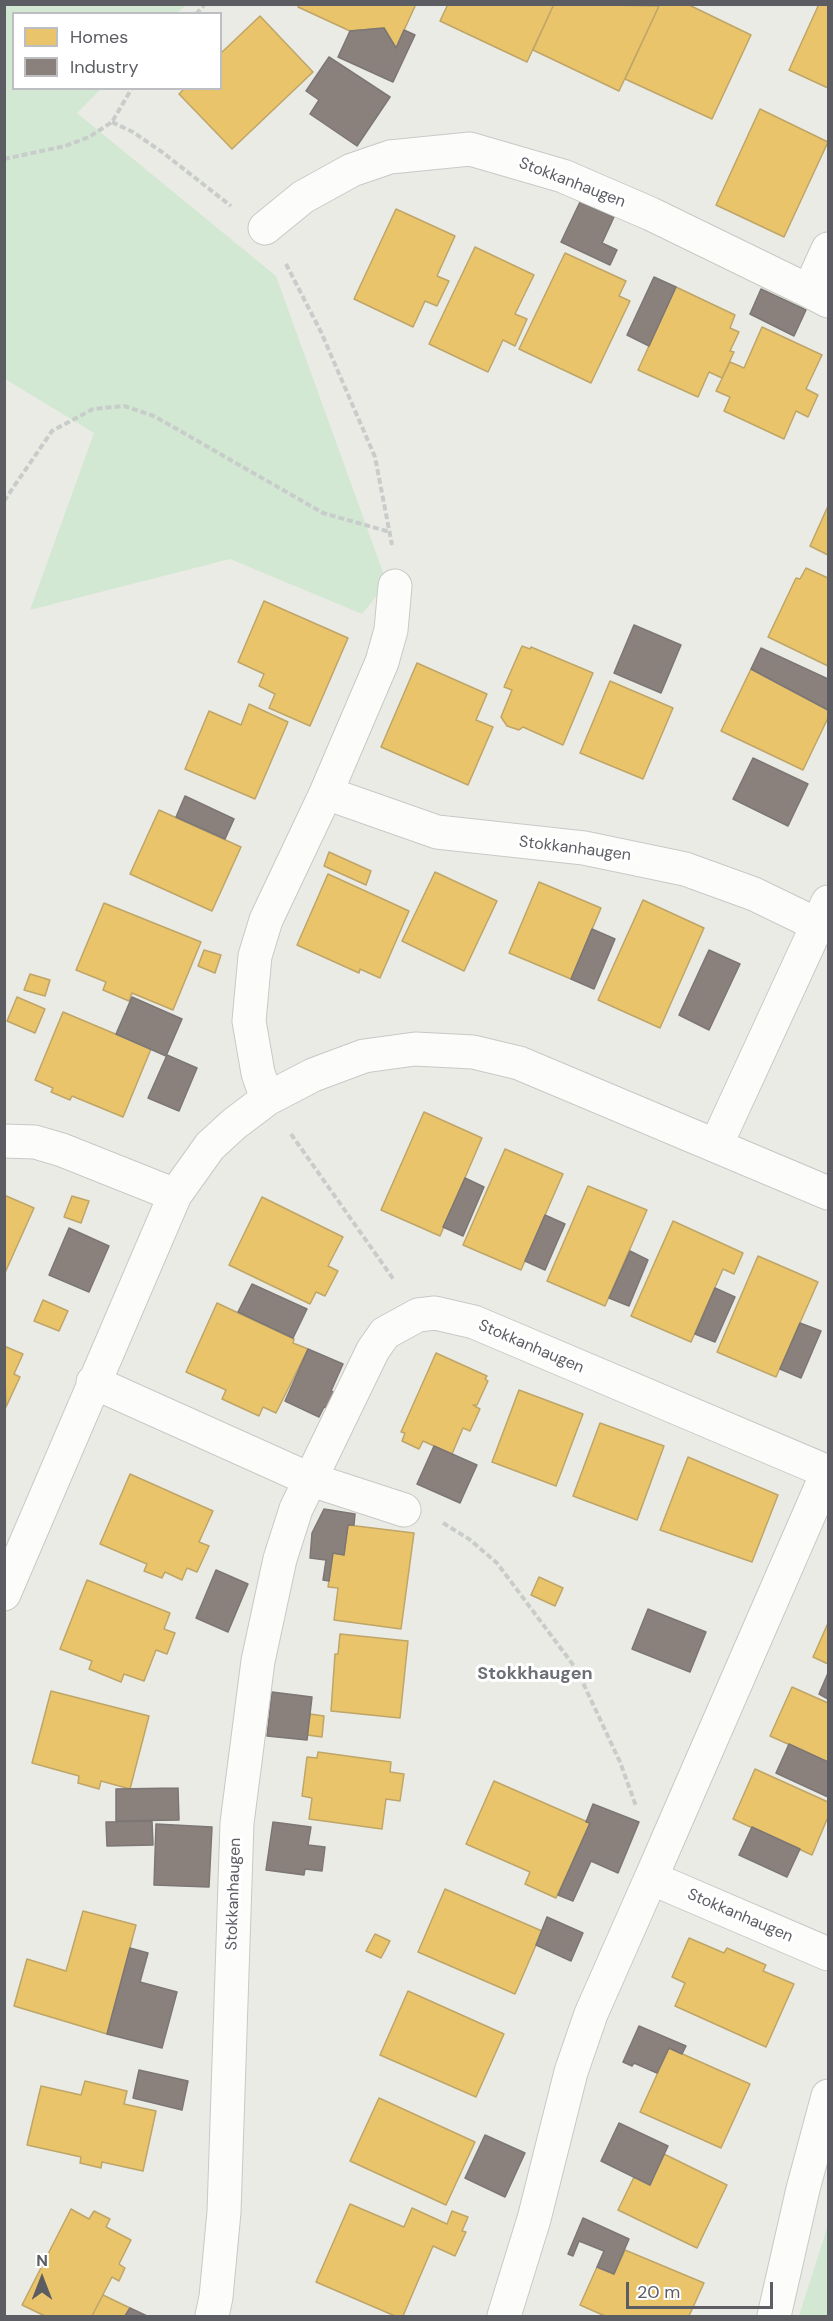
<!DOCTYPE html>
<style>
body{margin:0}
#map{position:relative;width:833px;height:2321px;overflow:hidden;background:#ebebe5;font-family:"DM Sans",sans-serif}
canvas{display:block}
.frame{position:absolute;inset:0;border:6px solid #5b5d63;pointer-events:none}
.legend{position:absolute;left:12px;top:12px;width:210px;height:78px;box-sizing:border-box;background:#fff;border:2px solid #bdbec1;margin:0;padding:8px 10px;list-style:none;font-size:18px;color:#5b5d63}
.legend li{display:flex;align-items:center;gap:12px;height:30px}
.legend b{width:30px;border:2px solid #bdbec1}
.north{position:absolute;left:12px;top:2249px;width:60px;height:60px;-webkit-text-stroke:4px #fff;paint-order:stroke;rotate:0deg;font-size:16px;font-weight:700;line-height:24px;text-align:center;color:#5b5d63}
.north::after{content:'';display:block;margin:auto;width:21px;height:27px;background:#5b5d63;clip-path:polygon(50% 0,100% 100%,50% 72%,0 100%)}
.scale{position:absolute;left:626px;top:2282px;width:147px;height:27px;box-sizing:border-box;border:3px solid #5b5d63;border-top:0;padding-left:8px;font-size:18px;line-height:21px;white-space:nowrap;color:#5b5d63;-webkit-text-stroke:4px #fff;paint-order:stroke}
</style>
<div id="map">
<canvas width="833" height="2321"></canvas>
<div class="frame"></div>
<ul class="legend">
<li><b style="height:16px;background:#e9c46a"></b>Homes</li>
<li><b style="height:16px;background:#8a817c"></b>Industry</li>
</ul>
<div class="north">N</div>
<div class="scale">20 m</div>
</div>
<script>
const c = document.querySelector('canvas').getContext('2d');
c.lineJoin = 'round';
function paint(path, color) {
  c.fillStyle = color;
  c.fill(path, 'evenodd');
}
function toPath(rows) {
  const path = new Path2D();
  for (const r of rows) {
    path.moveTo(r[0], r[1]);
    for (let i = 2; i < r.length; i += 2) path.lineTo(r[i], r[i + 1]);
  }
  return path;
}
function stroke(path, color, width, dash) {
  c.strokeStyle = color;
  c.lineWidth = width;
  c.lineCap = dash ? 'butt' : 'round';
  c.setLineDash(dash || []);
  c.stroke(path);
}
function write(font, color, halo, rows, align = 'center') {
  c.font = font + ' "DM Sans",sans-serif';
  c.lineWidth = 6;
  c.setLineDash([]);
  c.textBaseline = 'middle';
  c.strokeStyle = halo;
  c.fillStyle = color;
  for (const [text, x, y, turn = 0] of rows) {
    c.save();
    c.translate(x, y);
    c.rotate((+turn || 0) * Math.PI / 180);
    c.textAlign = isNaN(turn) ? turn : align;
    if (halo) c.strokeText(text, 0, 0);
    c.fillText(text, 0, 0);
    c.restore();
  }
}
paint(toPath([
 [5,5,186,5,177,13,14,14,14,88,101,89,77,113,276,276,387,583,362,614,230,559,30,610,94,433,5,379],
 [828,2225,828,2316,799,2316]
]), '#d2e8d3');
const homes = toPath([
 [299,4,416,4,396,48,384,28,350,31,298,7,299,4],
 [448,4,554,4,527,62,440,21,448,4],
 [554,4,659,6,619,91,533,50,554,4],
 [660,4,687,4,751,35,712,119,625,79,660,4],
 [819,4,828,4,828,88,789,70,819,4],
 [260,16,313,72,232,149,179,94,185,88,220,88,220,54,260,16],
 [760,109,828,142,784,237,716,205,760,109],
 [396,209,455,236,437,276,449,281,437,306,425,301,413,327,354,299,396,209],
 [475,247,534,275,515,314,527,319,515,346,503,340,488,372,429,344,475,247],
 [565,253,626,281,619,296,630,301,591,383,519,349,565,253],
 [676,287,735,315,730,328,739,332,730,351,734,352,722,378,709,372,698,397,638,370,676,287],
 [762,327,822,355,806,389,818,395,808,417,796,411,784,439,724,411,730,397,716,391,730,362,744,368,762,327],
 [828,506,828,555,810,546,828,506],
 [806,568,828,578,828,666,768,637,796,578,800,579,806,568],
 [264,601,348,638,310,726,269,708,275,694,259,686,264,674,238,662,264,601],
 [522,646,530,649,531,647,593,673,563,745,523,727,519,730,507,726,501,717,512,690,504,687,522,646],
 [417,663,487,694,476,720,493,727,468,785,381,747,417,663],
 [751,669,828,710,828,718,803,770,721,731,751,669],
 [610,681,673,708,643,779,580,753,610,681],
 [249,704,288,722,255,799,185,769,209,711,241,725,249,704],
 [159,810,241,847,212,911,130,874,159,810],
 [329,852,371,871,366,885,324,866,329,852],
 [435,872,497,901,464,971,402,941,435,872],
 [328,874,409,911,380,978,360,969,359,973,297,945,328,874],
 [539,882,601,908,571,979,509,953,539,882],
 [643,900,704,928,660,1028,598,1000,643,900],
 [104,903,201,942,173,1010,132,993,129,1001,103,990,106,982,76,970,104,903],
 [204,950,221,955,215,973,198,966,204,950],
 [30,974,50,980,45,996,24,990,30,974],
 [17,997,45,1009,35,1033,7,1021,17,997],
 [63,1012,151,1049,123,1117,72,1096,70,1100,51,1092,53,1088,35,1080,63,1012],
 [424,1112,482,1138,440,1236,381,1210,424,1112],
 [505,1149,563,1174,521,1270,463,1245,505,1149],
 [588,1186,647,1210,605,1306,547,1281,588,1186],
 [4,1195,34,1208,4,1275,4,1195],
 [72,1196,89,1201,81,1223,64,1217,72,1196],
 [262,1197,343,1237,328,1266,338,1271,325,1296,316,1292,310,1304,229,1265,262,1197],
 [673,1221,743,1253,734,1274,723,1269,691,1342,631,1316,673,1221],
 [758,1256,818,1282,776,1377,717,1352,758,1256],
 [43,1300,68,1311,59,1331,34,1321,43,1300],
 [217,1303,294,1339,293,1343,308,1349,276,1413,263,1407,259,1416,222,1399,226,1390,186,1372,217,1303],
 [4,1346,23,1354,14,1374,20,1377,6,1407,4,1346],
 [436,1353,487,1376,485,1379,488,1381,477,1405,473,1405,480,1409,470,1431,463,1428,452,1454,423,1441,419,1449,402,1441,405,1433,401,1432,436,1353],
 [519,1390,583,1414,556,1486,492,1462,519,1390],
 [600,1423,664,1446,637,1520,573,1496,600,1423],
 [688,1457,778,1495,752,1562,660,1530,688,1457],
 [130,1474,213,1511,199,1542,209,1546,197,1572,187,1568,182,1580,165,1572,162,1578,144,1571,147,1564,100,1544,130,1474],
 [348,1525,414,1533,401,1629,334,1620,338,1588,328,1587,333,1553,344,1555,348,1525],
 [539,1577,563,1588,555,1606,531,1595,539,1577],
 [87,1580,170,1613,164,1629,175,1633,167,1654,156,1650,144,1681,124,1674,121,1682,89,1669,92,1661,60,1649,87,1580],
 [828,1623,828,1664,813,1657,828,1623],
 [340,1634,408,1641,400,1718,331,1711,335,1654,338,1654,340,1634],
 [792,1687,828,1703,828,1762,770,1736,792,1687],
 [51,1691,149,1716,130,1789,101,1781,99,1789,78,1783,79,1776,32,1763,51,1691],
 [310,1714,324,1716,322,1737,307,1735,310,1714],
 [318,1752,391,1762,390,1772,404,1774,400,1801,386,1799,382,1829,309,1819,312,1798,302,1796,307,1757,317,1758,318,1752],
 [755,1769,828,1802,828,1817,812,1855,733,1819,755,1769],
 [494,1781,590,1823,556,1898,525,1884,530,1872,466,1844,494,1781],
 [445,1889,542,1931,515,1994,418,1952,445,1889],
 [83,1911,136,1925,107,2034,14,2006,27,1959,66,1971,83,1911],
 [375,1934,390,1941,381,1958,366,1951,375,1934],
 [689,1938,724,1953,727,1948,766,1965,763,1971,794,1984,766,2047,675,2006,685,1983,672,1977,689,1938],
 [408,1991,504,2034,476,2097,380,2055,408,1991],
 [669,2048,750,2084,721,2148,640,2112,669,2048],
 [85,2081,127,2091,124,2104,156,2111,143,2171,102,2162,101,2168,80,2163,81,2157,27,2145,41,2086,81,2095,85,2081],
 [379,2098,475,2142,446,2205,350,2161,379,2098],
 [664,2154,727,2185,697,2248,618,2210,634,2177,650,2185,664,2154],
 [350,2204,404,2227,412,2208,447,2224,452,2211,468,2217,462,2231,466,2232,455,2256,433,2246,403,2316,395,2316,316,2282,350,2204],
 [71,2209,89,2219,94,2211,110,2219,106,2227,131,2240,119,2264,125,2268,119,2281,112,2277,92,2316,45,2316,22,2305,71,2209],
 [625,2250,704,2283,689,2316,605,2316,580,2305,597,2267,614,2274,625,2250],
 [103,2295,130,2308,125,2316,92,2316,103,2295]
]);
paint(homes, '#e9c46a');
stroke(homes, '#bea568', 1.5);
const industry = toPath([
 [384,28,396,48,404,30,415,35,393,82,338,57,350,31,384,28],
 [329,57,390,97,357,146,310,114,319,100,306,91,329,57],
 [580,202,614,217,602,243,617,250,610,265,561,242,580,202],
 [654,277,676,287,649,346,627,335,654,277],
 [761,289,806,310,794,336,750,314,761,289],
 [634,625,681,645,661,693,614,673,634,625],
 [761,648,828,679,828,710,751,669,761,648],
 [753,758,808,784,788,826,733,799,753,758],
 [185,796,234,819,225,839,176,817,185,796],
 [592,929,615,939,594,989,571,979,592,929],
 [709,950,740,964,709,1030,679,1015,709,950],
 [132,997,182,1019,166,1056,116,1034,132,997],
 [167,1055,197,1068,179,1111,148,1098,167,1055],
 [465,1178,484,1187,463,1236,443,1227,465,1178],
 [545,1215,565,1224,545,1270,525,1261,545,1215],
 [69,1228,109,1246,89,1292,49,1275,69,1228],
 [630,1251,648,1260,629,1306,609,1298,630,1251],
 [252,1284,307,1309,293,1338,238,1312,252,1284],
 [715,1288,735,1297,715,1342,695,1334,715,1288],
 [800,1323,821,1331,801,1378,780,1369,800,1323],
 [308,1349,343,1364,331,1391,336,1393,329,1409,324,1407,319,1417,285,1401,308,1349],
 [434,1446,477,1465,460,1503,417,1484,434,1446],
 [324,1509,355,1514,354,1525,348,1525,344,1555,333,1553,329,1581,323,1580,326,1560,310,1558,312,1533,324,1509],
 [216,1570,248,1584,228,1632,196,1618,216,1570],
 [648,1609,706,1632,690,1672,632,1649,648,1609],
 [828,1673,828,1699,819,1694,828,1673],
 [272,1692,312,1697,307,1740,267,1736,272,1692],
 [789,1744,828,1762,828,1797,776,1773,789,1744],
 [178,1788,179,1820,116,1821,116,1789,178,1788],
 [593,1804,639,1822,618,1873,591,1861,573,1901,558,1895,590,1823,586,1822,593,1804],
 [152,1821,153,1845,107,1846,106,1822,152,1821],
 [273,1822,311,1827,308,1845,325,1847,322,1871,305,1869,304,1875,266,1870,273,1822],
 [156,1824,212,1827,209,1887,154,1885,156,1824],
 [752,1827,800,1849,787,1877,739,1855,752,1827],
 [547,1917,583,1933,571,1961,536,1945,547,1917],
 [130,1948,148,1953,140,1982,177,1992,162,2048,107,2034,130,1948],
 [639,2026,686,2046,682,2054,669,2048,657,2073,634,2063,632,2066,623,2062,639,2026],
 [139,2070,188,2081,182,2110,133,2098,139,2070],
 [619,2123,668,2146,650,2185,601,2161,619,2123],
 [485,2135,525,2153,505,2197,465,2178,485,2135],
 [583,2218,629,2239,614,2274,597,2267,604,2251,579,2241,573,2256,568,2254,583,2218],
 [130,2308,147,2316,125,2316,130,2308]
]);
paint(industry, '#8a817c');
stroke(industry, '#7c7674', 1.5);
const minor = toPath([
 [265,228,303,197,352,170,390,157,470,149,563,176,651,214,809,291],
 [828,249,809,291,828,301],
 [326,793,437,832,584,848,685,869,754,894,818,925],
 [267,1099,258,1073,249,1021,255,956,266,920,326,793,382,662,391,630,395,586],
 [4,1141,35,1142,62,1150,175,1195],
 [716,1145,828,902],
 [93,1382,309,1479,404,1510],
 [828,1471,651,1878,828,1954],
 [4,1594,175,1195,210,1146,234,1124,267,1099,313,1075,364,1056,415,1049,473,1052,519,1063,828,1193],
 [212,2316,216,2297,224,2212,237,1823,258,1661,280,1559,296,1509,373,1350,385,1333,418,1315,435,1313,474,1322,828,1472],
 [504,2316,534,2219,571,2072,591,2014,651,1878],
 [774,2316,803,2189,828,2096]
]);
stroke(minor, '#c8c9c7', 35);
stroke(toPath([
 [196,14,205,4],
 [112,122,133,132,162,152,231,206],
 [4,159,65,146,89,137,112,122,132,88],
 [286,264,321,332,375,457,392,545],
 [4,501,52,431,93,409,124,406,154,416,323,513,390,532],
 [291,1134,394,1280],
 [443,1523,469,1539,497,1563,577,1670,620,1762,636,1806]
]), '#c8ccca', 4, [6, 3]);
stroke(minor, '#fcfcfb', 33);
write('16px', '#5b5d63', '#fff', [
 ["Stokkanhaugen",572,183,21],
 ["Stokkanhaugen",575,849,7],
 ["Stokkanhaugen",531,1347,23],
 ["Stokkanhaugen",234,1894,-88],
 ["Stokkanhaugen",740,1916,23]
]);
write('bold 18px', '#6c6f75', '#fff', [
 ["Stokkhaugen",535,1674]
]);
</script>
